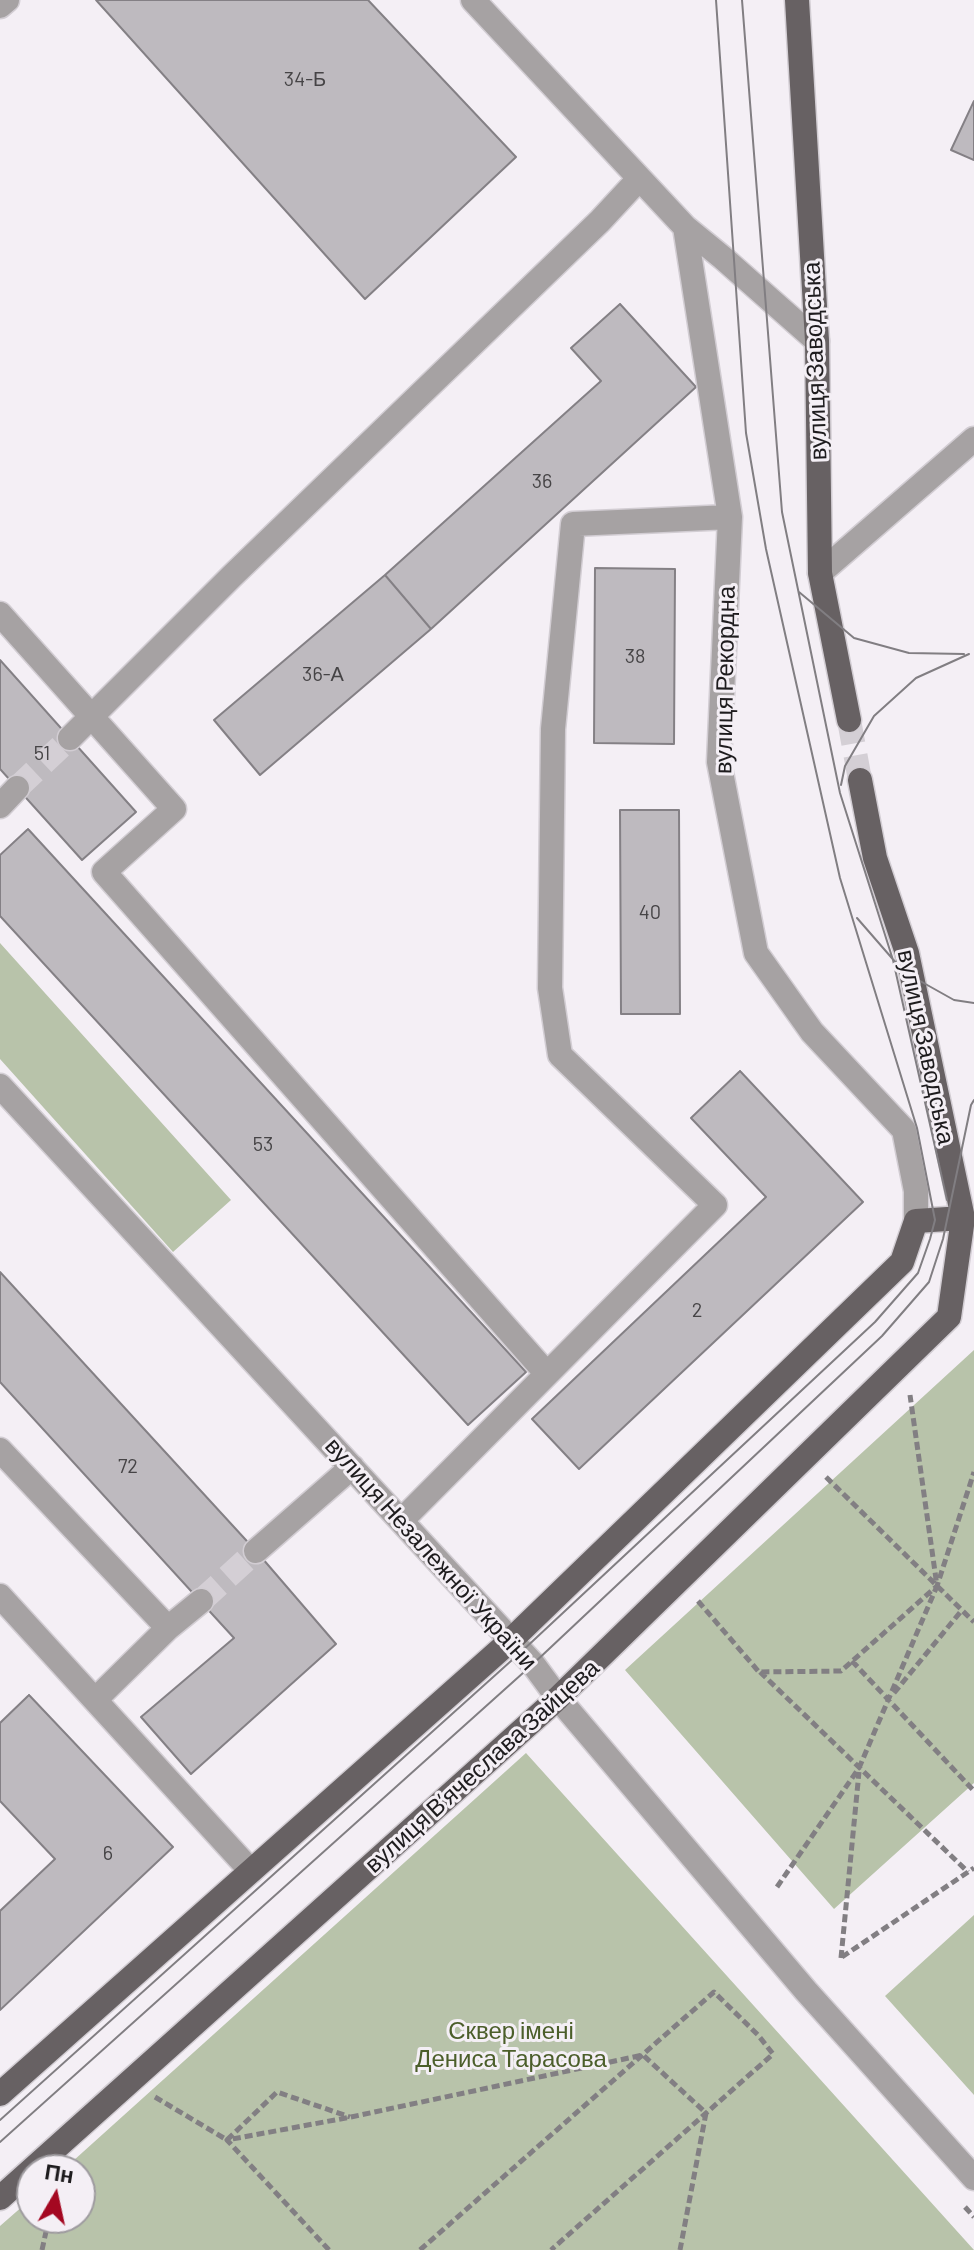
<!DOCTYPE html>
<meta charset="utf-8">
<style>
body{margin:0}
#map{position:relative;width:974px;height:2250px;overflow:hidden;background:#f4eff5;font-family:Barlow,sans-serif}
canvas{display:block}
.north{position:absolute;left:16px;top:2154px;width:80px;height:80px;box-sizing:border-box;background:#f4eff5;border:2px solid #9e9b9f;border-radius:50%;rotate:9deg;font-size:22px;font-weight:700;line-height:32px;text-align:center;color:#1e1c1e}
.north::after{content:'';display:block;margin:auto;width:28px;height:36px;background:#a40821;clip-path:polygon(50% 0,100% 100%,50% 72%,0 100%)}
</style>
<div id="map">
<canvas width="974" height="2250"></canvas>
<div class="north">Пн</div>
</div>
<script>
const c = document.querySelector('canvas').getContext('2d');
c.lineJoin = 'round';
function paint(path, color) {
  c.fillStyle = color;
  c.fill(path, 'evenodd');
}
function toPath(rows) {
  const path = new Path2D();
  for (const r of rows) {
    path.moveTo(r[0], r[1]);
    for (let i = 2; i < r.length; i += 2) path.lineTo(r[i], r[i + 1]);
  }
  return path;
}
function stroke(path, color, width, dash) {
  c.strokeStyle = color;
  c.lineWidth = width;
  c.lineCap = dash ? 'butt' : 'round';
  c.setLineDash(dash || []);
  c.stroke(path);
}
function write(font, color, halo, rows, align = 'center') {
  c.font = font + ' Barlow,sans-serif';
  c.lineWidth = 6;
  c.setLineDash([]);
  c.textBaseline = 'middle';
  c.strokeStyle = halo;
  c.fillStyle = color;
  for (const [text, x, y, turn = 0] of rows) {
    c.save();
    c.translate(x, y);
    c.rotate((+turn || 0) * Math.PI / 180);
    c.textAlign = isNaN(turn) ? turn : align;
    if (halo) c.strokeText(text, 0, 0);
    c.fillText(text, 0, 0);
    c.restore();
  }
}
paint(toPath([
 [0,943,231,1200,173,1252,0,1059],
 [974,1350,974,1783,834,1909,625,1670],
 [526,1753,974,2250,0,2250,0,2226,32,2198,32,2218,80,2218,80,2170,63,2170],
 [974,1915,974,2095,885,1996]
]), '#b8c3aa');
const building = toPath([
 [96,0,368,0,516,157,365,299,96,0],
 [974,101,974,160,951,150,974,101],
 [620,304,696,387,431,629,385,575,601,381,571,348,620,304],
 [595,568,675,569,674,744,594,743,595,568],
 [385,575,431,629,260,775,214,720,385,575],
 [0,660,136,812,82,860,0,769,0,660],
 [620,810,679,810,680,1014,621,1014,620,810],
 [28,829,526,1372,468,1425,0,916,0,855,28,829],
 [740,1071,863,1202,579,1469,532,1419,766,1197,691,1118,740,1071],
 [0,1272,256,1551,336,1644,191,1774,141,1717,234,1638,0,1382,0,1272],
 [29,1695,173,1847,0,2010,0,1911,55,1859,0,1801,0,1723,29,1695]
]);
paint(building, '#bebabf');
stroke(building, '#848085', 2);
stroke(toPath([
 [17,788,70,738],
 [201,1601,256,1551]
]), '#d4cfd5', 24, [24, 12]);
stroke(toPath([
 [849,720,860,780]
]), '#d4cfd5', 24, [24, 12]);
const minor = toPath([
 [473,0,685,227,723,258,817,341],
 [0,6,7,0],
 [685,227,730,517,719,762,756,953,812,1032,904,1130,916,1191,916,1221],
 [820,573,974,439],
 [0,614,174,809,104,872,547,1374],
 [70,738,232,576,600,221,638,180],
 [0,806,17,788],
 [0,1086,533,1664,558,1698,806,1991,974,2178],
 [0,1450,168,1628,95,1700],
 [401,1521,715,1205,560,1055,550,988,553,729,573,524,730,517],
 [256,1551,352,1467],
 [0,1596,251,1871],
 [168,1628,201,1601]
]);
const major = toPath([
 [797,0,817,341,820,573,849,720],
 [0,2094,510,1641,902,1262,916,1221,963,1218],
 [0,2198,558,1698,949,1317,963,1218,907,953,875,858,860,780]
]);
stroke(minor, '#d2cdd3', 27);
stroke(major, '#d2cdd3', 27);
stroke(toPath([
 [826,1477,974,1622],
 [698,1601,759,1672,841,1671,937,1586,974,1472],
 [852,1661,974,1791],
 [760,1672,968,1872],
 [894,1693,962,1610],
 [777,1887,859,1768,937,1586,910,1395],
 [842,1957,974,1868],
 [841,1958,859,1772],
 [155,2097,227,2140,277,2092,350,2117],
 [965,2207,974,2217],
 [42,2250,49,2218],
 [329,2250,227,2140,351,2117,643,2055,706,2113,680,2250],
 [420,2250,714,1992,758,2035,773,2054,551,2250]
]), '#827f83', 5, [8, 4]);
stroke(minor, '#a6a2a3', 24);
stroke(major, '#676163', 24);
stroke(toPath([
 [742,0,782,512,840,793,893,960,947,1200],
 [799,592,854,638,909,653,964,654],
 [841,785,845,766,874,716,916,678,969,654],
 [857,918,904,972,954,1000,974,1003],
 [0,2120,521,1652,875,1322,918,1273,930,1239,935,1220,917,1128,840,878,766,549,746,433,716,0],
 [0,2142,533,1664,882,1336,929,1282,943,1239,971,1105,974,1100]
]), '#817e82', 2);
write('20px', '#464446', null, [
 ["34-Б",305,79],
 ["36",542,481],
 ["38",635,656],
 ["36-А",323,674],
 ["51",42,753],
 ["40",650,912],
 ["53",263,1144],
 ["2",697,1310],
 ["72",128,1466],
 ["6",108,1853]
]);
write('24px', '#1e1c1e', '#f4eff5', [
 ["вулиця Заводська",815,361,-92],
 ["вулиця Рекордна",725,680,-89],
 ["вулиця Заводська",926,1047,78],
 ["вулиця Незалежної України",431,1554,48],
 ["вулиця Вʼячеслава Зайцева",482,1766,-42]
]);
write('24px', '#4b5e2a', '#f4eff5', [
 ["Сквер імені",511,2031],
 ["Дениса Тарасова",511,2059]
]);
</script>
